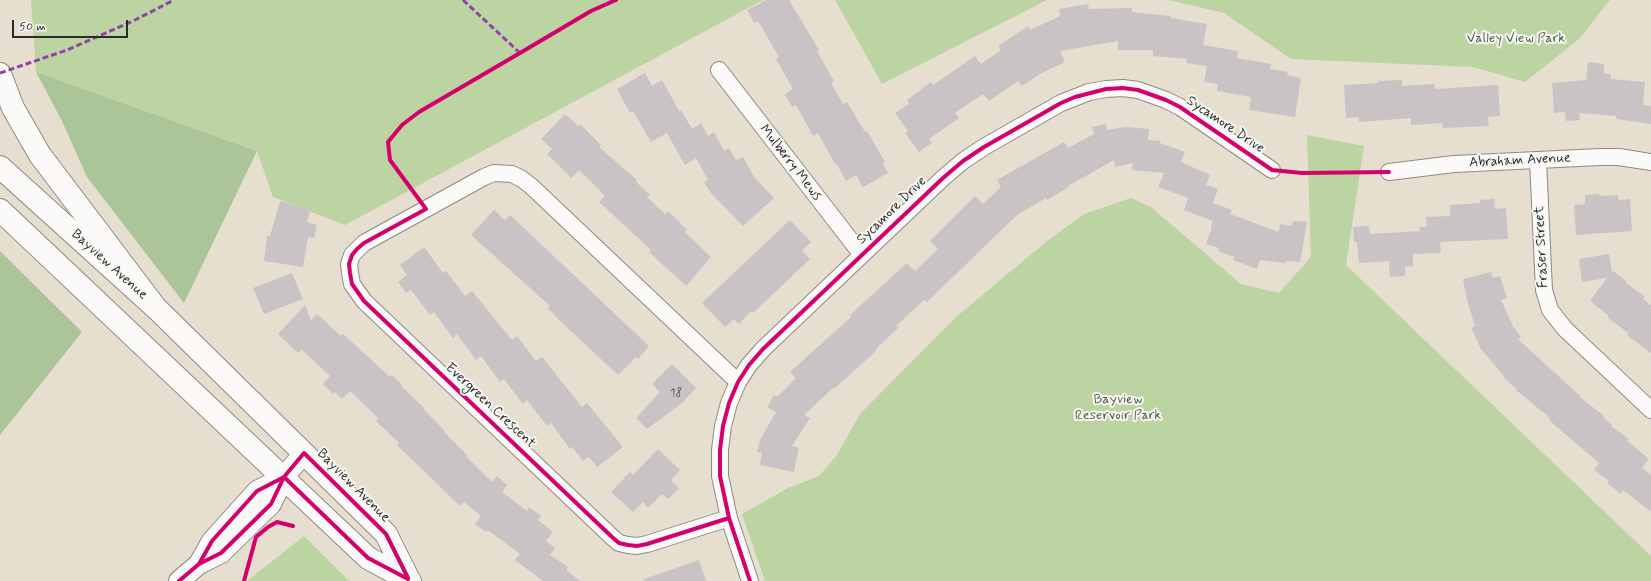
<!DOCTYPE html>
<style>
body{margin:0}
#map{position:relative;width:1651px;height:581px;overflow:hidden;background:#e6decf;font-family:Mynerve,sans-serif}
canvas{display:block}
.scale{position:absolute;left:12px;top:20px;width:116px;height:18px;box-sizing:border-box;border:2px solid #2b2b2b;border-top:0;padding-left:5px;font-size:12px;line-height:14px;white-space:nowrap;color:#2b2b2b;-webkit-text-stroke:3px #f6f6f2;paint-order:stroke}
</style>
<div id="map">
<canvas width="1651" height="581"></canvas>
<div class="scale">50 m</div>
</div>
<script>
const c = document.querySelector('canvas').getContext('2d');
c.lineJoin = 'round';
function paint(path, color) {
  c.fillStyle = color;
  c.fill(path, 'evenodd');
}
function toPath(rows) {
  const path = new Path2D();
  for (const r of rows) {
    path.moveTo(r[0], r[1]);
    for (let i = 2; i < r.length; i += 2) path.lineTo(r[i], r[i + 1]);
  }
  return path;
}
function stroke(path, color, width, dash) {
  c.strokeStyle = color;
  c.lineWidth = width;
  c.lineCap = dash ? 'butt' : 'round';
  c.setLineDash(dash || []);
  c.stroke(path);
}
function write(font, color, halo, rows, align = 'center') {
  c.font = font + ' Mynerve,sans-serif';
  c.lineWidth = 4;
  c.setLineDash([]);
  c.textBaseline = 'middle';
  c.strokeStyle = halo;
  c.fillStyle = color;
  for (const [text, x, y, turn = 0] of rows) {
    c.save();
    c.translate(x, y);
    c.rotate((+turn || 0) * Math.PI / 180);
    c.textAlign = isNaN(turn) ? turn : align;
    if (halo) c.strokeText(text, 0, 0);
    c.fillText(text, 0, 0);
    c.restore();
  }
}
paint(toPath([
 [31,0,763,0,345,225,273,197,257,151,36,72],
 [835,0,1047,0,882,84],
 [1169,0,1610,0,1579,39,1525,82,1473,67,1291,59,1224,13],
 [1307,135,1364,146,1346,265,1651,556,1651,581,765,581,742,514,788,488,819,476,837,455,860,414,956,317,1047,241,1084,214,1131,198,1151,207,1241,284,1279,293,1311,257],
 [304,536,349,581,247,581]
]), '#bcd4a1');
paint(toPath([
 [36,72,257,151,184,303,87,177,62,121],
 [0,251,82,332,0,435]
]), '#abc599');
paint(toPath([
 [766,0,789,0,819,50,817,51,834,81,831,83,843,104,847,102,865,132,867,131,885,162,883,164,888,173,863,187,856,175,846,181,836,163,835,164,818,133,813,136,796,105,792,107,785,94,793,89,776,59,779,57,758,21,754,23,747,10],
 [1088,4,1089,9,1132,8,1132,12,1171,16,1171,18,1207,24,1203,45,1238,51,1237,58,1271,64,1270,69,1288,72,1287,75,1301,78,1295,117,1249,110,1251,97,1217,91,1218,84,1204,82,1207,66,1186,63,1187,59,1153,56,1153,50,1118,50,1118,41,1060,51,1065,62,1040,74,1022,86,1018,81,989,101,983,94,955,113,959,118,929,139,932,143,919,152,905,133,908,131,895,113,909,104,907,100,931,82,933,85,975,56,981,64,1001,50,998,46,1028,26,1030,30,1060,16,1059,9],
 [1588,62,1604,64,1604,74,1611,74,1611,79,1645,82,1643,105,1651,106,1651,124,1616,119,1616,116,1579,113,1580,120,1566,121,1565,112,1554,113,1552,83,1586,80],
 [645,73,652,86,662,80,679,111,681,110,692,129,701,123,708,136,714,132,724,151,729,148,736,160,743,157,754,177,774,198,743,226,710,192,704,182,708,180,696,158,685,165,667,133,651,142,633,111,630,113,617,89],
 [1402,80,1402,86,1434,84,1435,89,1498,85,1500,116,1488,117,1489,126,1443,128,1442,123,1411,125,1411,118,1359,122,1358,117,1346,118,1344,85,1378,83,1378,81],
 [565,114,578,126,580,124,601,145,599,147,637,180,636,182,650,195,647,197,665,214,668,211,687,230,685,232,711,257,686,286,649,252,651,250,599,202,605,196,579,170,571,178,547,154,552,149,541,139],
 [1106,124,1107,130,1125,127,1149,129,1148,140,1160,141,1160,143,1185,152,1181,162,1210,175,1206,185,1218,189,1213,203,1232,210,1230,214,1279,232,1280,224,1292,226,1293,221,1307,222,1300,262,1286,261,1286,263,1260,260,1257,269,1233,260,1235,257,1218,251,1219,248,1206,244,1212,227,1211,226,1213,221,1184,210,1188,198,1158,187,1164,173,1132,170,1133,163,1115,167,1114,160,1068,186,1069,187,1047,200,1046,198,1017,215,927,302,924,300,896,326,898,328,875,350,876,351,834,389,833,388,804,415,810,418,792,446,799,448,794,472,760,465,762,453,757,452,760,440,776,412,767,407,774,395,777,397,796,378,790,372,851,317,850,315,907,263,915,271,938,249,930,241,975,196,983,204,1001,187,997,180,1064,142,1068,148,1094,134,1092,127],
 [1599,194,1599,196,1618,195,1618,200,1630,199,1632,231,1576,235,1574,205,1585,204,1585,195],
 [1494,199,1495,209,1506,208,1508,239,1440,242,1441,253,1413,254,1413,266,1405,267,1405,276,1390,277,1389,261,1359,263,1357,242,1354,242,1353,227,1369,226,1370,234,1420,231,1419,227,1427,227,1426,217,1450,216,1450,205,1480,203,1480,200],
 [280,201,310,210,307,222,317,225,314,238,308,237,303,267,264,261,267,236,270,236],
 [494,210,505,220,510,215,649,346,638,359,636,357,618,375,559,320,548,308,550,306,471,235],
 [790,220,811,242,802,251,810,259,753,313,751,311,739,324,734,319,725,327,702,303],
 [424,247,443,273,446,271,465,296,472,291,512,340,517,336,536,361,542,357,582,407,587,403,623,447,597,467,589,457,583,461,572,447,570,449,551,423,547,426,527,400,523,404,504,379,500,382,481,356,476,360,457,334,453,338,434,312,430,315,411,290,406,293,398,282,407,275,400,265],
 [1609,254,1612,272,1613,271,1626,281,1625,282,1645,297,1643,299,1651,305,1651,353,1627,335,1628,333,1607,317,1609,316,1590,301,1607,278,1582,282,1579,259],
 [1491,272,1493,278,1500,276,1507,298,1501,300,1514,328,1521,337,1518,339,1580,396,1580,397,1604,416,1603,417,1612,425,1611,426,1629,439,1627,441,1649,459,1642,468,1651,475,1651,512,1623,490,1621,494,1607,483,1609,481,1594,470,1599,463,1549,420,1550,418,1516,390,1517,389,1503,377,1504,376,1481,349,1471,328,1475,326,1467,300,1463,279],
 [292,273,303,299,264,314,253,288],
 [305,305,311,320,317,314,341,336,343,334,390,377,392,375,402,385,401,386,424,408,423,409,445,431,444,432,467,455,466,456,492,482,497,476,507,485,502,492,527,511,529,507,541,516,538,520,553,532,546,541,555,548,550,555,568,567,566,570,580,581,543,581,515,560,520,554,488,530,486,532,475,524,481,516,464,502,460,506,397,445,399,443,376,421,378,418,350,391,342,399,335,392,333,394,323,384,330,376,302,350,298,353,278,334],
 [672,364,696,388,682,403,647,429,636,418,660,392,652,384],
 [658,449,680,470,671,480,679,488,668,499,662,494,648,508,643,502,633,512,611,492,630,472,633,475],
 [699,560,706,581,644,581,644,579]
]), '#c9c3c5');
const minor = toPath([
 [719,70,862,255],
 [1538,160,1544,290,1550,310,1565,329,1651,410],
 [1389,172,1454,164,1600,157,1619,157,1651,162],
 [729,518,647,544,637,546,628,545,619,543,612,537,364,301,352,284,350,273,349,264,352,255,364,243,484,177,494,173,512,174,522,179,531,186,738,382],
 [750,581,729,518,720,476,720,450,723,426,729,403,738,382,749,365,763,349,943,178,963,161,984,147,1061,103,1089,92,1106,89,1123,88,1138,90,1166,100,1180,107,1272,170]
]);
const tertiary = toPath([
 [199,564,212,541,257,491,284,477],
 [179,581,199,564,221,553,271,504,284,477,304,453]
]);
const secondary = toPath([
 [0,167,155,307,386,534,408,578],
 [0,210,368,558,410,581]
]);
const motorway = toPath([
 [0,74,13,108,40,155,155,307]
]);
stroke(minor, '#8e8a83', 18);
stroke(tertiary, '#8e8a83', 22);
stroke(secondary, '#8e8a83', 24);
stroke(motorway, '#8e8a83', 24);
stroke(minor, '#fbfaf8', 16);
stroke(tertiary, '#fbfaf8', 20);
stroke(secondary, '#fbfaf8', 22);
stroke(motorway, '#fbfaf8', 22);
stroke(toPath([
 [463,0,520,53],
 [0,73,67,50,133,21,174,0]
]), '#8e44ad', 3, [6, 3]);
stroke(toPath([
 [616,0,591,11,520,53,419,112,402,125,388,142,390,160,426,209,364,243,357,249,352,255,349,264,350,273,352,284,364,301,612,537,619,543,628,545,637,546,647,544,729,518],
 [284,477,368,558,408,579],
 [199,564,212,541,257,491,284,477],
 [179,581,199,564,221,553,271,504,284,477,304,453,386,534,408,578],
 [244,581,256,537,268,527,277,522,293,526],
 [750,581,729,518,720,476,720,450,723,426,729,403,738,382,749,365,763,349,943,178,963,161,984,147,1061,103,1075,97,1106,89,1123,88,1138,90,1166,100,1180,107,1272,170,1302,173,1389,172]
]), '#d6006c', 4);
write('12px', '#525152', null, [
 ["18",676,393]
]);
write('14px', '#4c5b43', '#f6f6f2', [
 ["Valley View Park",1516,39],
 ["Bayview",1118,400],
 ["Reservoir Park",1118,416]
]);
write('14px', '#2b2b2b', '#f6f6f2', [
 ["Sycamore Drive",1225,125,34],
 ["Abraham Avenue",1520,161,-3],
 ["Mulberry Mews",790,163,52],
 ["Sycamore Drive",892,211,-44],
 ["Fraser Street",1542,247,-93],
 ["Bayview Avenue",109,265,42],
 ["Evergreen Crescent",490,406,43],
 ["Bayview Avenue",353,486,45]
]);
</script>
